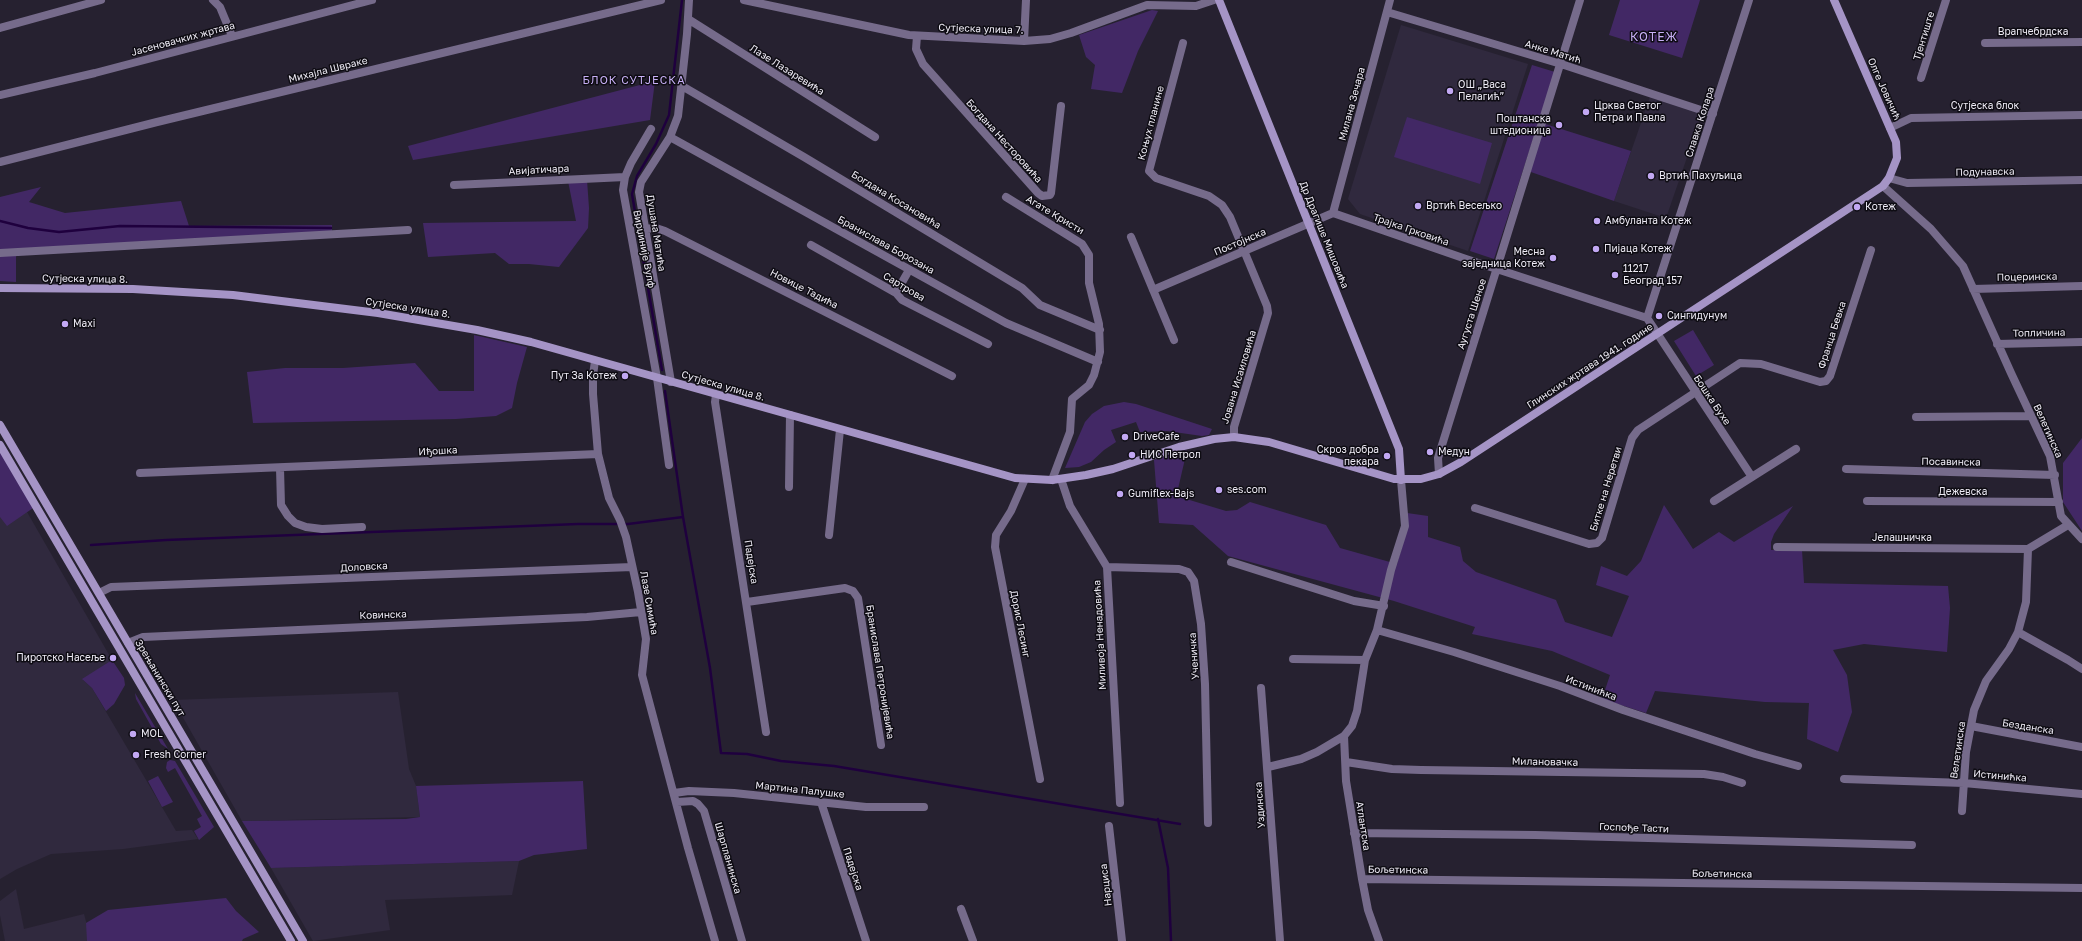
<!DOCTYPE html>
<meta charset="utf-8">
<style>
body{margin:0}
canvas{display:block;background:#262130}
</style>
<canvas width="2082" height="941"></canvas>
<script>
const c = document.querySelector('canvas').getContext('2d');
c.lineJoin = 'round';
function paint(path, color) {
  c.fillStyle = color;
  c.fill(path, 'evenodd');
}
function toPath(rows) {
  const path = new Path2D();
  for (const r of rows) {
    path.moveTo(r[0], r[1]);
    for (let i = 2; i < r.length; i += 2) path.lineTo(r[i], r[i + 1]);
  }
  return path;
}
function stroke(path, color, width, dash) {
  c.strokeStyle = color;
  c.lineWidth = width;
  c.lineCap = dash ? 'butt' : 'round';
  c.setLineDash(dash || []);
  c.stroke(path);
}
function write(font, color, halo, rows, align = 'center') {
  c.font = font + ' "Golos Text",sans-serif';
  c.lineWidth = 3;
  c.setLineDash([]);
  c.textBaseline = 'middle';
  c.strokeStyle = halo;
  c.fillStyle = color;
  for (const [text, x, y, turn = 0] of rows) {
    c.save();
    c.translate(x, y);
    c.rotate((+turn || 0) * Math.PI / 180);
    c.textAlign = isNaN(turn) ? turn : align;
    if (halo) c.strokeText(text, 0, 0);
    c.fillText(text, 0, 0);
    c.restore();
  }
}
paint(toPath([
 [1401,25,1528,64,1468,251,1360,214,1348,199],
 [1651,94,1703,111,1666,218,1614,201],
 [0,465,112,660,83,680,92,688,176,831,192,830,198,839,123,849,51,854,17,869,0,879],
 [398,692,409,769,416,786,420,817,242,821,173,700],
 [519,861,512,895,385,900,390,930,313,941,271,868],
 [16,889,24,929,84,914,91,941,5,941,0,915,0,901]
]), '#30293e');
paint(toPath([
 [1620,0,1700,0,1682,58,1609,35],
 [1152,10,1158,11,1138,51,1122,93,1091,89,1095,65,1086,57,1079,35],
 [1532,65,1555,72,1494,259,1470,251],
 [655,81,650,120,413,160,408,146],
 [1407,117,1492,143,1480,184,1394,157],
 [1542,123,1631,151,1614,201,1528,171],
 [587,180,589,208,588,228,559,267,529,264,509,264,495,253,428,257,423,223,576,221,568,181],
 [41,187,29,202,65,213,181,201,189,226,332,225,332,231,16,252,16,282,0,281,0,197],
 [1693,330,1714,365,1696,376,1674,341],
 [474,335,527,347,517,383,512,408,496,416,456,419,253,423,247,372,285,368,343,368,415,363,439,391,474,391],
 [1124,402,1136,404,1212,429,1209,435,1202,436,1167,431,1140,432,1136,422,1111,430,1116,442,1104,450,1091,462,1079,467,1065,468,1085,422,1092,414,1104,406],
 [2082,438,2082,531,2063,502,2063,463],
 [0,445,36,506,7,526,0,517],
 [1187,450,1178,489,1183,498,1226,511,1237,510,1250,502,1326,525,1340,548,1397,564,1404,540,1407,513,1428,516,1428,537,1460,547,1463,561,1476,572,1556,600,1565,622,1612,637,1629,596,1596,585,1601,566,1627,576,1641,561,1664,505,1693,549,1719,532,1734,542,1793,506,1774,534,1771,542,1771,550,1802,550,1804,583,1948,586,1950,608,1947,652,1864,644,1833,650,1847,675,1852,712,1838,752,1807,739,1809,703,1765,702,1655,691,1646,713,1602,699,1610,675,1552,651,1472,634,1475,627,1394,601,1228,556,1193,525,1159,523,1154,460],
 [112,660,124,678,125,685,114,704,106,711,92,688,82,679],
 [135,693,168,749,161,744,136,699],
 [170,760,175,761,214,827,199,840,194,831,201,827,197,819,202,816,175,768,168,772,166,768,167,762],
 [158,776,173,802,162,807,148,781],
 [583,781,587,849,534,855,519,861,271,868,242,821,406,819,420,817,416,786],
 [226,898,236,911,259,932,243,939,242,941,87,941,86,923,108,910]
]), '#422865');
stroke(toPath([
 [0,221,28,228,59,232,120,226,331,228],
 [662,370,632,194,637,176,656,144,669,115,682,0],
 [665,391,683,517],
 [91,545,166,540,578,524,628,524,683,517,710,668,721,753,747,754,781,761,834,766,1180,824],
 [1158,819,1168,868,1171,941]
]), '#1f003e', 2.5);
stroke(toPath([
 [213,0,220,7,232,36],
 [744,0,909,35,1024,41,1050,39,1071,33,1147,5,1196,6,1214,0],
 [1387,12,1561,64,1713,114],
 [688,19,875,137],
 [0,28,101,0],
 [917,36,916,49,923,64,1038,193,1042,196,1050,195,1051,193,1061,106],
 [1024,41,1026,0],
 [1183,43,1149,171,1156,178,1209,196,1222,205,1230,217,1267,306,1268,313,1234,427,1234,437],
 [1985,43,2082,42],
 [1921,78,1946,0],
 [682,86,804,157,1022,288,1040,305,1100,330],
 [0,95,95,73,372,0],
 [1890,128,1911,118,2082,115],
 [651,129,631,163,625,177,623,190,657,378,669,465],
 [670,137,1006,323,1098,362],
 [0,162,157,122,661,0],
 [1889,178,1907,183,2082,180],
 [454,185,625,177],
 [1883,186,1931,229,1963,266,2011,373,2050,456,2061,516,2082,539],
 [1006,197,1082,244,1089,255,1089,283,1099,324,1100,352,1094,375,1089,385,1072,399,1070,432,1052,480],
 [1333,213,1466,259,1647,318,1752,477],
 [1333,213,1390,0],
 [644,229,656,228,665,231,952,376],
 [1131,237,1174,340],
 [811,245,896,293,902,300,988,344],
 [0,253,408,230],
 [1973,289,2082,286],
 [1153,290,1333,213],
 [896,293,909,270],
 [1647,318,1749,0],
 [1997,344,2082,342],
 [595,361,593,375,593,394,598,454,609,498,620,520,626,537,638,592,646,639,642,675,688,848,715,941],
 [671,382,639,192,641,182,670,137,678,116,687,34,689,0],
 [716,395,715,402,766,732],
 [1916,417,2030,416],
 [280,468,281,505,288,516,295,523,306,527,322,529,362,527],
 [1846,469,2055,475],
 [140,473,598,454],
 [1439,474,1438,458,1580,0],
 [1025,479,1011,511,996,535,995,547,1040,779],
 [1061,479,1070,506,1107,567,1120,803],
 [789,487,790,415],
 [1714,501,1796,449],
 [1867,501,2059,502],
 [1475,508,1589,544,1597,543,1602,538,1632,438,1638,430,1740,363,1761,364,1820,382,1826,381,1830,376,1871,250],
 [829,535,840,430],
 [1777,547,2028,549],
 [1231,562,1354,601,1384,606],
 [1107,567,1179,569,1188,572,1194,581,1201,624,1205,684,1208,823],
 [99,593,111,587,632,567],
 [747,602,845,588,853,591,858,598,881,745],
 [1377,630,1454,652,1560,686,1623,710,1755,754,1798,766],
 [2018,632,2068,660,2082,669],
 [128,643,143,637,587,617,641,612],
 [1293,659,1365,660],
 [1261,688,1280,941],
 [1971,726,2082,747],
 [1344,736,1346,781,1362,879,1368,910,1379,941],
 [1346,762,1392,769,1421,770,1704,774,1723,777,1742,783],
 [1268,767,1301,759,1317,752,1344,736,1352,726,1357,711,1365,660,1377,630,1391,570,1405,526,1401,480],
 [1844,779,1964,783,2082,794],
 [674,793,689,791,734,793,866,807,924,807],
 [677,802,693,801,698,804,704,811,742,941],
 [821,802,866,941],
 [1962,811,1966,752,1974,710,1986,681,2009,649,2018,632,2026,602,2028,549,2068,525],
 [1109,826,1122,941],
 [1354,833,1535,835,1912,845],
 [1362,879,2082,888],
 [961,909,973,941]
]), '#766b8b', 8);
stroke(toPath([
 [1219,0,1399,449,1401,480],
 [0,288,133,289,233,295,378,313,477,330,531,342,1015,478,1052,480,1086,475,1113,469,1179,447,1214,439,1234,437,1269,442,1394,479,1421,479,1439,474,1461,462,1883,186,1889,178,1897,158,1896,142,1834,0],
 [0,425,303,941],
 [0,445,291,941]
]), '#a594c6', 8);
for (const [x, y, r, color] of [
 [1450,91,4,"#c2a8f3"],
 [1586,112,4,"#c2a8f3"],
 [1559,125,4,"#c2a8f3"],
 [1651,176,4,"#c2a8f3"],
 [1418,206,4,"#c2a8f3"],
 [1857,207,4,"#c2a8f3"],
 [1597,221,4,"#c2a8f3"],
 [1596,249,4,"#c2a8f3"],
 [1553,258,4,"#c2a8f3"],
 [1615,275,4,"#c2a8f3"],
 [1659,316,4,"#c2a8f3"],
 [65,324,4,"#c2a8f3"],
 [625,376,4,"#c2a8f3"],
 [1125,437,4,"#c2a8f3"],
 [1430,452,4,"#c2a8f3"],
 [1132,455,4,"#c2a8f3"],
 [1387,456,4,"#c2a8f3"],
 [1219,490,4,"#c2a8f3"],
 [1120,494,4,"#c2a8f3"],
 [113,658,4,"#c2a8f3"],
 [133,734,4,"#c2a8f3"],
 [136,755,4,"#c2a8f3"]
]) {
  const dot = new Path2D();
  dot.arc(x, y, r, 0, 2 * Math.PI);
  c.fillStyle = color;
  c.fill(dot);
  stroke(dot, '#0e0c13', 1.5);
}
write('10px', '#eeebf5', '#0e0c13', [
 ["Сутјеска улица 7.",981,29,2],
 ["Врапчебрдска",2033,32],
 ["Тјентиште",1924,36,-73],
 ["Јасеновачких жртава",183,39,-15],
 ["Анке Матић",1553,52,17],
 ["Михајла Швраке",328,70,-14],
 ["Лазе Лазаревића",787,70,32],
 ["Олге Јовичић",1884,89,66],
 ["Милана Зечара",1352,104,-75],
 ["Сутјеска блок",1985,106],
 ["Славка Колара",1700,122,-72],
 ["Коњух планине",1151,123,-75],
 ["Богдана Несторовића",1004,141,48],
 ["Авијатичара",539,170,-3],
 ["Подунавска",1985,172,-1],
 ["Богдана Косановића",896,200,31],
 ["Агате Кристи",1055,215,31],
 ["Трајка Грковића",1411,230,19],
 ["Душана Матића",656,233,81],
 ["Др Драгише Мишовића",1324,235,68],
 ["Постојнска",1240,242,-23],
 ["Бранислава Борозана",886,245,29],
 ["Вирџиније Вулф",644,249,79],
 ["Поцеринска",2027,277,-1],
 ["Сутјеска улица 8.",85,279,1],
 ["Сартрова",904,287,31],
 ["Новице Тадића",804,289,27],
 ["Сутјеска улица 8.",408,308,9],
 ["Аугуста Шеное",1472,314,-72],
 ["Топличина",2039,333,-1],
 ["Франца Бевка",1832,335,-72],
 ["Глинских жртава 1941. године",1590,366,-33],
 ["Јована Исаиловића",1239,377,-73],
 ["Сутјеска улица 8.",723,386,16],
 ["Бошка Бухе",1712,400,56],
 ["Велетинска",2048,431,66],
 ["Иђошка",438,451,-3],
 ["Посавинска",1951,462,1],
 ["Битке на Неретви",1606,489,-73],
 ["Дежевска",1963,492],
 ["Јелашничка",1902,538],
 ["Падејска",751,562,81],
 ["Доловска",364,567,-3],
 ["Лазе Симића",649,603,80],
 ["Ковинска",383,615,-2],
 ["Дорис Лесинг",1020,624,79],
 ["Миливоја Ненадовића",1100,635,-93],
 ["Ученичка",1194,656,-94],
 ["Бранислава Петронијевића",880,672,81],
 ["Зрењанински пут",160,678,59],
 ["Истинићка",1591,688,21],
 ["Безданска",2028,727,9],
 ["Велетинска",1958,750,-82],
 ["Милановачка",1545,762,1],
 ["Истинићка",2000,776,5],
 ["Мартина Палушке",800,790,6],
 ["Уздинска",1260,805,-94],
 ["Атлантска",1363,826,81],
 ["Госпође Тасти",1634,828,2],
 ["Шарпланинска",728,858,74],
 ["Падејска",853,869,72],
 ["Бољетинска",1398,870,1],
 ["Бољетинска",1722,874,1],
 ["Нарциса",1106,885,-97]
]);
write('10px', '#eeebf5', '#0e0c13', [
 ["ОШ „Васа",1458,85],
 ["Пелагић”",1458,97],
 ["Црква Светог",1594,106],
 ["Петра и Павла",1594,118],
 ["Поштанска",1551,119,"right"],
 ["штедионица",1551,131,"right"],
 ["Вртић Пахуљица",1659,176],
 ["Вртић Весељко",1426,206],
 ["Котеж",1865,207],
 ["Амбуланта Котеж",1605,221],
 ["Пијаца Котеж",1604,249],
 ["Месна",1545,252,"right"],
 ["заједница Котеж",1545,264,"right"],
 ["11217",1623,269],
 ["Београд 157",1623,281],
 ["Сингидунум",1667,316],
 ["Maxi",73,324],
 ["Пут За Котеж",617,376,"right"],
 ["DriveCafe",1133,437],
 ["Скроз добра",1379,450,"right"],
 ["пекара",1379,462,"right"],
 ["Медун",1438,452],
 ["НИС Петрол",1140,455],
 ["ses.com",1227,490],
 ["Gumiflex-Bajs",1128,494],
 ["Пиротско Насеље",105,658,"right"],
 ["MOL",141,734],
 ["Fresh Corner",144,755]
], 'left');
c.letterSpacing = '1px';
write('11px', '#c8b0f6', '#0e0c13', [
 ["БЛОК СУТЈЕСКА",634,81]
]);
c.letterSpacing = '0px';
c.letterSpacing = '1px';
write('12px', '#c8b0f6', '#0e0c13', [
 ["КОТЕЖ",1654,37]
]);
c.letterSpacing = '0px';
</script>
